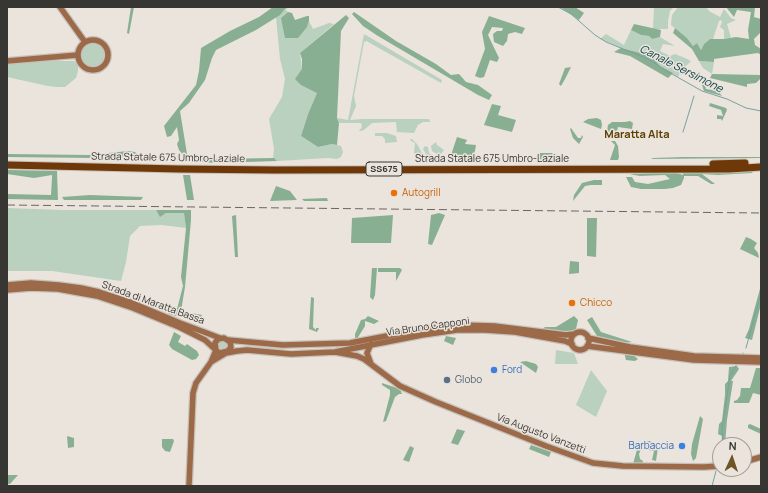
<!DOCTYPE html>
<style>
body{margin:0}
#map{position:relative;width:768px;height:493px;overflow:hidden;background:#eae4dc;font-family:Manrope,sans-serif}
canvas{display:block}
.frame{position:absolute;inset:0;border:8px solid #383633;pointer-events:none}
.north{position:absolute;left:712px;top:437px;width:40px;height:40px;box-sizing:border-box;background:#eae4dc;border:1px solid #a39e98;border-radius:50%;rotate:3deg;font-size:11px;font-weight:700;line-height:16px;text-align:center;color:#383633}
.north::after{content:'';display:block;margin:auto;width:14px;height:18px;background:#6f5426;clip-path:polygon(50% 0,100% 100%,50% 72%,0 100%)}
</style>
<div id="map">
<canvas width="768" height="493"></canvas>
<div class="frame"></div>
<div class="north">N</div>
</div>
<script>
const c = document.querySelector('canvas').getContext('2d');
c.lineJoin = 'round';
function paint(path, color) {
  c.fillStyle = color;
  c.fill(path, 'evenodd');
}
function toPath(rows) {
  const path = new Path2D();
  for (const r of rows) {
    if (r.length === 3) {
      path.moveTo(r[0] + r[2], r[1]);
      path.arc(r[0], r[1], r[2], 0, 2 * Math.PI);
      continue;
    }
    path.moveTo(r[0], r[1]);
    for (let i = 2; i < r.length; i += 2) path.lineTo(r[i], r[i + 1]);
  }
  return path;
}
function stroke(path, color, width, dash) {
  c.strokeStyle = color;
  c.lineWidth = width;
  c.lineCap = dash ? 'butt' : 'round';
  c.setLineDash(dash || []);
  c.stroke(path);
}
function write(font, color, halo, rows, align = 'center') {
  c.font = font + ' Manrope,sans-serif';
  c.lineWidth = 3;
  c.setLineDash([]);
  c.textBaseline = 'middle';
  c.strokeStyle = halo;
  c.fillStyle = color;
  for (const [text, x, y, turn = 0] of rows) {
    c.save();
    c.translate(x, y);
    c.rotate((+turn || 0) * Math.PI / 180);
    c.textAlign = isNaN(turn) ? turn : align;
    if (halo) c.strokeText(text, 0, 0);
    c.fillText(text, 0, 0);
    c.restore();
  }
}
paint(toPath([
 [654,7,674,7,670,11,668,21,668,29,653,29],
 [678,7,706,7,709,11,720,17,724,9,731,18,736,20,727,24,731,38,724,39,724,30,720,27,722,22,721,20,719,21,713,39,710,39,704,44,701,50,697,43,693,46,687,38,671,25,672,15],
 [285,9,288,12,281,18,307,27,309,21,313,29,329,23,334,24,300,53,302,69,317,93,308,114,301,136,318,147,332,144,341,146,343,152,341,157,337,159,328,158,277,161,273,158,274,149,269,119,282,97,285,79,280,59,276,17],
 [631,30,641,35,649,36,652,39,660,37,675,46,663,44,660,51,670,56,675,54,685,58,691,61,681,71,678,77,660,66,652,56,621,48,600,39,606,34,624,45],
 [364,34,442,80,441,83,370,43,367,41,364,42,354,96,356,106,350,120,363,119,429,119,430,122,423,122,418,125,414,133,397,132,396,122,372,123,364,130,361,131,359,131,362,127,361,123,339,123,337,118,348,120],
 [93,55,13],
 [48,61,74,61,78,65,78,71,76,78,65,87,57,87,48,86,7,77,7,64],
 [699,61,714,62,712,74,703,68],
 [375,133,387,133,396,136,397,142,385,143,385,139,382,136,375,136],
 [410,139,412,139,417,144,423,155,421,156,414,153,415,143,411,141],
 [436,142,437,145,444,150,441,154,437,154,432,151,431,146],
 [425,146,428,147,429,153,433,156,439,159,433,160,427,156,423,149],
 [7,208,62,210,156,210,160,216,166,213,184,213,186,228,162,225,140,226,130,236,126,262,121,281,52,271,7,271],
 [223,345,4.5],
 [556,350,574,353,578,364,555,364],
 [591,370,607,391,596,417,576,405]
]), '#b9d1be');
paint(toPath([
 [131,7,134,7,129,34,127,33],
 [273,7,290,7,285,9,280,15,256,30,216,50,212,58,205,80,189,103,180,111,187,154,192,157,198,156,213,159,274,158,277,161,215,163,190,161,186,159,179,150,177,144,179,140,177,127,171,136,167,137,164,126,196,85,199,71,201,48,230,31,259,17],
 [560,7,575,7,584,13,579,20],
 [726,7,755,7,754,17,761,19,761,32,754,39,755,45,761,49,761,55,758,53,714,59,714,62,699,61,692,49,673,33,675,28,687,38,693,46,697,43,701,50,704,44,710,39,724,39,736,37,749,39,748,30,751,12,737,10,734,17],
 [288,12,292,13,295,20,307,16,309,16,309,21,307,27,298,38,285,38,281,18],
 [354,12,396,41,436,64,451,75,459,74,466,82,478,85,492,95,489,100,478,95,378,36,363,26,352,14],
 [346,15,349,18,341,31,337,118,339,123,337,145,332,144,318,147,301,136,308,114,317,93,301,85,295,79,302,69,302,59,300,53],
 [489,16,525,28,522,34,515,32,508,34,507,41,503,46,494,42,493,34,497,31,502,31,503,28,492,27,488,35,499,58,497,62,490,60,484,77,480,78,475,76,485,49,482,32],
 [634,24,661,30,660,37,652,39,649,36,641,35,631,30],
 [621,48,652,56,660,66,673,73,668,78,630,56,614,52],
 [571,67,565,79,561,86,559,84,565,68],
 [712,74,760,75,761,78,756,83,747,84,747,87,710,78],
 [702,81,704,81,706,89,718,91,722,96,704,91,702,85],
 [710,103,726,108,727,110,722,121,721,119,717,119,717,115,723,116,721,110,709,106],
 [492,104,501,106,498,115,516,120,512,132,484,125],
 [597,118,601,120,602,125,601,129,583,122,588,119],
 [630,121,633,123,632,129,618,127,617,131,611,133,607,131,608,125,612,122,625,122],
 [571,128,578,138,581,138,582,135,583,137,579,144,573,138,570,129],
 [457,137,467,140,465,144,476,145,474,156,450,158],
 [611,141,615,141,618,146,619,157,618,160,610,160,615,145],
 [128,151,135,152,141,157,95,158,7,157,7,154,89,155],
 [538,153,555,153,559,158,556,160,537,159],
 [683,157,761,157,761,158,651,159,653,158],
 [7,170,57,171,58,200,7,199,7,194,51,195,52,178,52,175,34,178,7,174],
 [754,170,752,173,718,175,702,174,715,184,711,184,698,176,684,176,684,178,681,185,673,188,665,189,641,189,631,187,626,177,632,177,635,182,648,184,670,179,665,175,640,176,629,174,674,172,683,175,683,172],
 [183,175,190,175,194,200,187,200],
 [594,180,602,180,602,185,591,185,585,186,573,201,574,195,582,183],
 [276,186,290,191,297,200,270,201],
 [90,195,143,197,141,200,64,200,62,197],
 [327,198,328,201,304,201,302,199],
 [156,210,191,210,191,220,185,287,180,317,169,314,167,311,174,312,177,309,183,286,181,277,186,228,184,213,166,213,160,217],
 [439,213,445,215,432,245,428,244,431,215],
 [236,215,238,257,235,257,232,216],
 [393,215,391,243,351,243,352,218],
 [587,218,597,218,596,257,587,256],
 [746,237,751,239,757,243,754,248,758,253,759,258,740,249],
 [570,261,579,262,579,273,569,274],
 [372,268,377,268,375,295,373,300,370,297],
 [378,268,400,268,402,270,396,281,396,272,378,272],
 [761,285,761,304,752,340,745,338,749,329],
 [311,297,314,298,313,327,316,330,316,328,319,328,317,332,309,329],
 [188,313,191,313,202,315,200,319,188,318],
 [368,316,379,321,374,324,365,321,365,326,357,339,355,338,355,334,361,320,365,319],
 [574,316,578,320,576,329,570,332,542,329,545,327,556,327],
 [592,317,601,332,632,342,625,343,597,336,587,320],
 [174,332,181,336,178,342,185,346,187,344,197,351,199,355,196,359,192,360,172,349,169,345],
 [446,336,456,338,453,345,444,341],
 [624,352,633,355,638,359,635,361,626,360],
 [526,361,536,364,538,367,536,373,520,362],
 [737,366,739,369,731,381,733,381,727,420,725,445,721,445,722,436,718,434,719,424,722,421,725,395,725,384,728,381,729,367],
 [756,368,761,368,761,395,753,393,749,403,734,403,734,401,737,400,740,396,741,388,750,388],
 [382,383,400,389,402,394,399,394,395,397,386,421,383,422,390,395,390,390,382,385],
 [700,416,703,419,696,458,693,461,691,454,692,444],
 [750,424,761,429,761,434,748,428,748,425],
 [457,429,465,431,458,445,451,443],
 [67,436,74,438,74,447,68,448],
 [162,439,173,439,174,441,170,452,165,451,162,447],
 [650,441,658,447,656,461,652,460,654,451,644,449,645,442],
 [531,445,551,452,549,457,529,449],
 [410,446,414,448,409,462,403,460],
 [638,446,642,447,639,454,640,459,643,461,642,465,633,464],
 [7,475,18,475,10,484,7,484]
]), '#89af92');
stroke(toPath([
 [558,7,571,14,595,35,606,42,648,59,665,70,702,91,727,99,746,108,761,111],
 [683,132,694,96],
 [746,348,761,293],
 [743,354,743,353],
 [723,445,722,429,730,376,737,364],
 [718,463,720,459],
 [712,486,716,471]
]), '#79a0a4', 1);
const secondary = toPath([
 [60,7,85,42],
 [93,55,15],
 [7,61,78,55],
 [7,285,31,283,58,285,81,288,99,292,130,302,180,323,220,338],
 [7,290,31,288,58,289,97,296,133,308,179,327,205,340,218,352,220,353,228,351,231,347,230,342,224,338,218,339,215,343,216,350],
 [580,341,9],
 [588,338,630,347,694,356,761,358],
 [228,340,283,345,350,343,423,329,459,325,494,326,566,335,574,334],
 [587,346,694,360,761,362],
 [335,352,357,356,364,359,400,386,436,402,546,446,593,463,623,466,704,467,720,466],
 [211,362,226,353,237,351,247,350,291,354,335,352,422,335,457,330,485,330,515,332,565,341,572,344],
 [371,364,367,353,371,344],
 [744,462,761,457],
 [189,486,193,393,196,383,211,362,216,350]
]);
const highway = toPath([
 [713,164,745,163],
 [7,165,179,169,274,170,729,169,761,167]
]);
stroke(secondary, '#c6c1ba', 8);
stroke(highway, '#c6c1ba', 9);
stroke(secondary, '#9c6a48', 5.5);
stroke(highway, '#6f3808', 7);
stroke(toPath([
 [7,205,761,213]
]), '#696661', 1, [8, 4]);
for (const [x, y, r, color] of [
 [394,193,4,"#e8710a"],
 [572,303,4,"#e8710a"],
 [494,370,4,"#3f7fe0"],
 [447,380,4,"#5c6f8a"],
 [682,446,4,"#3f7fe0"]
]) {
  const dot = new Path2D();
  dot.arc(x, y, r, 0, 2 * Math.PI);
  c.fillStyle = color;
  c.fill(dot);
  stroke(dot, '#eae4dc', 1.5);
}
for (const [x, y, w] of [
 [384,169,36]
]) {
  const box = new Path2D();
  box.roundRect(x - w / 2, y - 7, w, 14, 3);
  c.fillStyle = '#eae4dc';
  c.fill(box);
  stroke(box, '#383633', 1);
}
write('bold 9px', '#383633', null, [
 ["SS675",384,169]
]);
write('10px', '#383633', '#eae4dc', [
 ["Strada Statale 675 Umbro-Laziale",168,158,1],
 ["Strada Statale 675 Umbro-Laziale",492,159],
 ["Strada di Maratta Bassa",153,303,20],
 ["Via Bruno Capponi",428,327,-8],
 ["Via Augusto Vanzetti",541,434,21]
]);
write('10px', '#c56008', '#eae4dc', [
 ["Autogrill",402,193],
 ["Chicco",580,303]
], 'left');
write('10px', '#366cbe', '#eae4dc', [
 ["Ford",502,370],
 ["Barbaccia",674,446,"right"]
], 'left');
write('10px', '#4e5e75', '#eae4dc', [
 ["Globo",455,380]
], 'left');
write('italic 11px', '#073e44', '#eae4dc', [
 ["Canale Sersimone",681,69,27]
]);
write('bold 11px', '#5c3f02', '#eae4dc', [
 ["Maratta Alta",637,135]
]);
</script>
